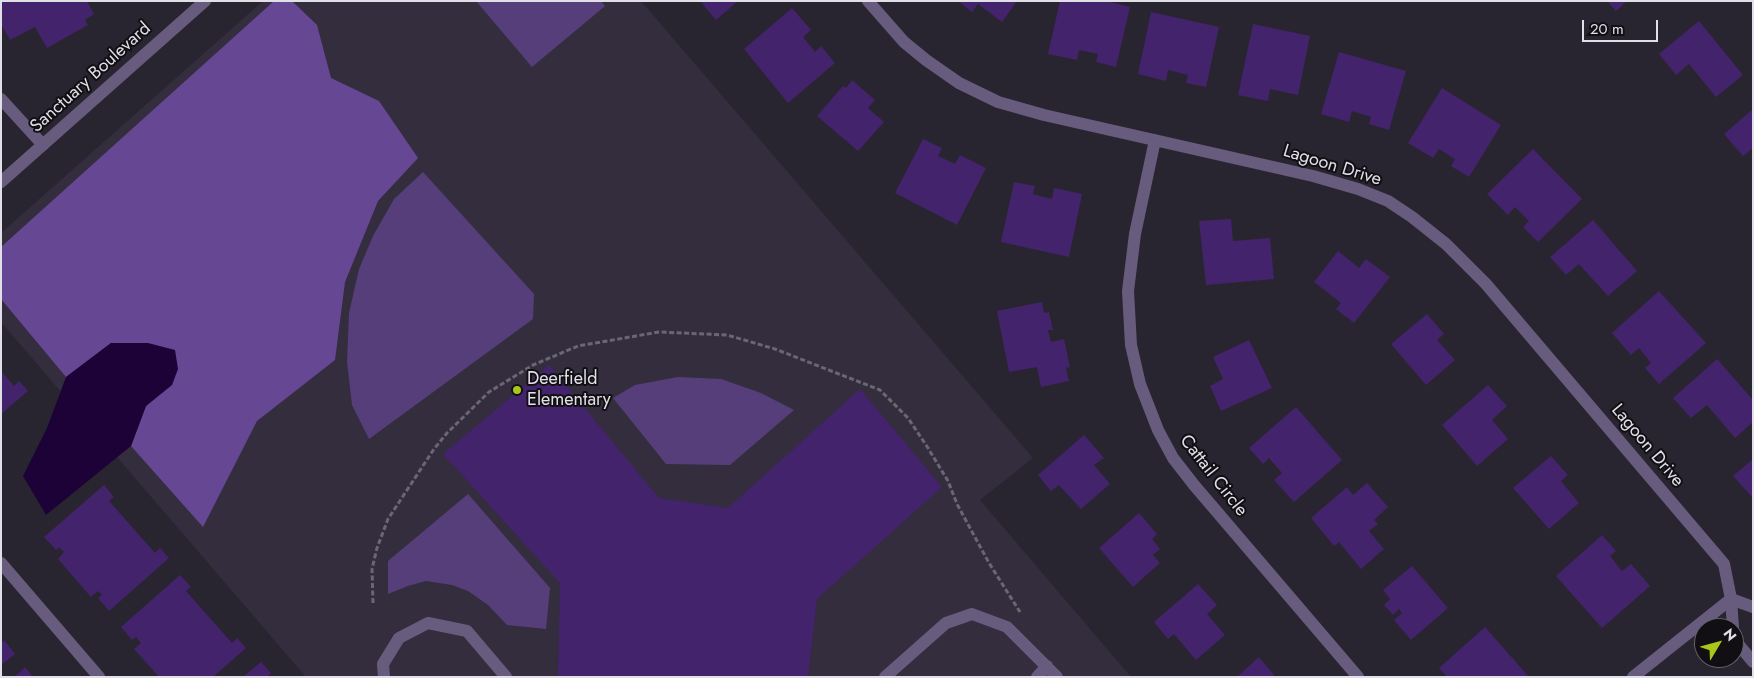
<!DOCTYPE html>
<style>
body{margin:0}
#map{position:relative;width:1754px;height:678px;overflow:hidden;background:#292530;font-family:Jost,sans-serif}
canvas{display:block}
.frame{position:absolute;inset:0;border:2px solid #e1dfe7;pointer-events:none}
.north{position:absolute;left:1694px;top:618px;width:50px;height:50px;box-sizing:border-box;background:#110f14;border:1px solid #646268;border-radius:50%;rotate:53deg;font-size:14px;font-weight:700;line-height:20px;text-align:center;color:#e1dfe7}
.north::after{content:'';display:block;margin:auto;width:18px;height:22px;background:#a9c71a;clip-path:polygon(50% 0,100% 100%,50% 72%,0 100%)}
.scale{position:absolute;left:1582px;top:20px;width:76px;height:22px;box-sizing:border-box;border:2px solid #e1dfe7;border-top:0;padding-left:6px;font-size:15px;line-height:18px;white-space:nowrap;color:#e1dfe7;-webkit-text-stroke:4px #110f14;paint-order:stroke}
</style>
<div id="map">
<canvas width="1754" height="678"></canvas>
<div class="frame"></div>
<div class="north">N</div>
<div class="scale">20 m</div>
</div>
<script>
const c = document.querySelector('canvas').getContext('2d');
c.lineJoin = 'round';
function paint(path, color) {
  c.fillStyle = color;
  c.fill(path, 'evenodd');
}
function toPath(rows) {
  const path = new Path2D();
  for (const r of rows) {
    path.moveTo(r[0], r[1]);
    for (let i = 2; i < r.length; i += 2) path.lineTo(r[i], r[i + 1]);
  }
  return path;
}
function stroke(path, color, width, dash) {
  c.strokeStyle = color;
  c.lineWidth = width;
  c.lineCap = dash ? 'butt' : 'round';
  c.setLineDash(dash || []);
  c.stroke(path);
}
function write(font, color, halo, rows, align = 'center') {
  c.font = font + ' Jost,sans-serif';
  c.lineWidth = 4;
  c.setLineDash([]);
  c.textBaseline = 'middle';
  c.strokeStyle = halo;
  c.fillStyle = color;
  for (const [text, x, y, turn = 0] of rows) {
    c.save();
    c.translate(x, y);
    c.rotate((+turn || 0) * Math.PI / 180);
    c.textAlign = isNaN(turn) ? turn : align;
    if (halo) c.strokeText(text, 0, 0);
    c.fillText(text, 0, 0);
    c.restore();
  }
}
paint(toPath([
 [263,1,641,1,1033,458,980,500,1131,677,306,677,1,322,1,233]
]), '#332d3e');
paint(toPath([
 [476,1,601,1,605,6,532,67],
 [423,172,534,294,533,319,369,439,352,405,347,362,349,313,359,269,373,236,394,199],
 [678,377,721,379,761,393,794,410,730,465,666,464,613,398,635,385],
 [468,494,550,588,546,629,507,625,488,605,468,591,452,585,426,581,408,586,388,594,388,561]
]), '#563e7b');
paint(toPath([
 [274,1,292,1,317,25,331,78,379,101,418,158,378,201,345,282,335,360,257,421,203,527,131,446,146,406,172,384,111,343,66,377,1,299,1,247]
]), '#664793');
paint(toPath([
 [111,343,148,343,175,350,178,369,172,385,146,406,131,446,46,515,23,476,47,428,66,377]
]), '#1d0238');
paint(toPath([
 [1,1,87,1,94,14,85,20,88,25,47,48,35,27,10,40,1,24],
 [700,1,738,1,716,20],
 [958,1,1017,1,1002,22,978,4,972,12],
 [1060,1,1106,1,1130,7,1116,67,1096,62,1098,54,1079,50,1077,60,1048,54],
 [1607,1,1627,1,1616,11],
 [792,8,811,30,803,37,815,52,821,46,835,63,788,103,744,49],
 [1151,12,1219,27,1206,87,1186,83,1188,75,1168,70,1166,81,1138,74],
 [1699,21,1743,75,1716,97,1689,64,1676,75,1659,54],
 [1253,24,1310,36,1298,95,1270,89,1268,101,1238,95],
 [1339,52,1406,71,1389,130,1369,124,1371,117,1352,111,1349,122,1321,114],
 [852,80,875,100,868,108,884,122,858,151,817,116,843,86,846,88],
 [1442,88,1501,125,1469,177,1451,166,1455,159,1439,149,1433,158,1408,143],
 [1753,109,1753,148,1743,156,1724,134],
 [923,139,942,148,938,156,955,164,960,155,986,168,957,225,895,193],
 [1533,149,1582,199,1538,242,1523,227,1529,221,1515,207,1508,215,1487,194],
 [1014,182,1035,186,1033,194,1052,199,1054,188,1082,194,1069,257,1001,242],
 [1231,219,1233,241,1270,238,1274,279,1206,285,1199,221],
 [1593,220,1637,271,1608,296,1579,264,1566,275,1550,257],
 [1338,251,1359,268,1366,259,1390,277,1354,323,1336,309,1341,303,1314,282],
 [1659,291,1706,343,1659,384,1645,368,1651,363,1639,348,1631,355,1612,333],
 [1042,302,1044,313,1049,312,1053,330,1048,330,1051,342,1064,339,1070,367,1066,368,1069,381,1041,387,1037,367,1009,372,997,311],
 [1427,314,1444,334,1437,340,1455,360,1426,385,1391,344],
 [1249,340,1272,388,1221,411,1210,386,1223,379,1213,357],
 [1717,359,1753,400,1753,422,1735,438,1707,405,1691,418,1673,398],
 [549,365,659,498,728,508,860,389,942,487,817,599,808,677,558,677,560,583,443,454],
 [1,371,14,386,19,381,28,391,1,414],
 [1488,385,1507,406,1492,420,1508,439,1477,466,1442,425],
 [1296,407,1342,460,1294,502,1274,480,1282,473,1269,458,1263,464,1249,448],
 [1084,435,1104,458,1094,465,1110,484,1081,509,1059,485,1051,491,1038,475],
 [1551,456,1568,475,1561,481,1579,503,1549,529,1513,488],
 [1753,459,1753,498,1733,476],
 [1367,483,1388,507,1374,520,1378,524,1369,531,1384,549,1361,569,1339,542,1334,546,1311,518,1347,487,1353,495],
 [104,485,114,497,109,501,155,553,160,548,169,558,109,611,98,598,102,595,98,591,91,597,58,559,64,552,59,547,56,550,44,537],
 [1139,513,1157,534,1152,539,1160,549,1153,555,1160,563,1133,587,1099,548],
 [1602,535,1616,551,1610,556,1622,571,1631,564,1650,586,1602,628,1556,576],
 [1412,566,1448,608,1411,640,1394,620,1402,613,1399,609,1393,615,1384,605,1390,599,1383,590],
 [180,575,191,587,186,591,232,643,237,638,246,648,213,677,159,677,134,649,141,643,136,637,132,640,121,627],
 [1198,584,1217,605,1207,614,1225,635,1196,660,1174,634,1168,639,1154,622],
 [1485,627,1529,677,1447,677,1439,668],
 [4,640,15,654,1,665,1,643],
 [1259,657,1274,675,1272,677,1237,677],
 [261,662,271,673,267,677,243,677],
 [25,667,33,677,14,677,21,671]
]), '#43236c');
stroke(toPath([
 [373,603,372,569,377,548,388,519,434,449,447,433,489,392,533,365,578,346,659,332,727,335,775,349,880,390,908,418,928,448,948,481,957,504,989,563,1020,612]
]), '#6b6771', 3, [5, 2.5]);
stroke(toPath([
 [868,1,904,42,926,60,959,83,998,102,1044,115,1313,176,1358,189,1388,201,1412,217,1446,244,1486,284,1724,564,1731,599,1733,628],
 [1,99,43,145],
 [1155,140,1135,234,1128,291,1131,345,1140,384,1158,430,1173,458,1194,485,1358,677],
 [1,182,205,1],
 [1,563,99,677],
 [1731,599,1753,607],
 [1734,639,1753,662],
 [384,677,383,664,399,638,428,623,467,631,506,677],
 [885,677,946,623,972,614,1007,627,1057,677],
 [1037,677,1047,666],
 [1633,677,1731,599]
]), '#685c7e', 12);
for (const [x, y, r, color] of [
 [517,390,5,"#a9c71a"]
]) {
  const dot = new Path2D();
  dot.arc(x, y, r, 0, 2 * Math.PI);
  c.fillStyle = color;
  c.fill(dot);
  stroke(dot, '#110f14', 2);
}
write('18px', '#e1dfe7', '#110f14', [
 ["Sanctuary Boulevard",91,78,-42],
 ["Lagoon Drive",1332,166,17],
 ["Lagoon Drive",1647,446,50],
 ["Cattail Circle",1213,476,52]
]);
write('18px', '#e1dfe7', '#110f14', [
 ["Deerfield",527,380],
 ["Elementary",527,401]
], 'left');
</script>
